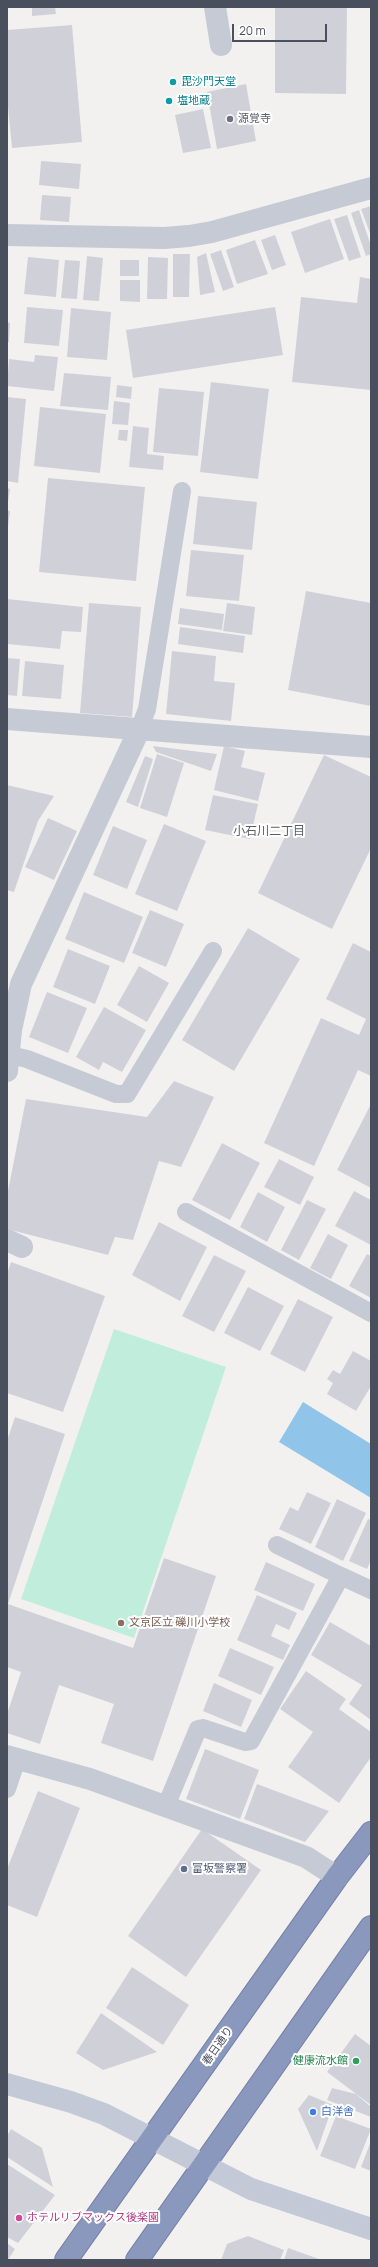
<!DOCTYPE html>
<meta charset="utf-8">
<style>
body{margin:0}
#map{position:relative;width:378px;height:2267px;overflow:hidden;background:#f3f1f0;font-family:Manrope,sans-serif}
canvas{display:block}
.frame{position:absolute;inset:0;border:8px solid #494f5d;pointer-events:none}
.scale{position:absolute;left:232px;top:24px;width:95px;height:18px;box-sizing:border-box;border:2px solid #494f5d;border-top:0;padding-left:5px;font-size:12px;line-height:14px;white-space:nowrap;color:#494f5d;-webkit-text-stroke:3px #fff;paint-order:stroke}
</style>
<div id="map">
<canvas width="378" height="2267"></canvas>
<div class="frame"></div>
<div class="scale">20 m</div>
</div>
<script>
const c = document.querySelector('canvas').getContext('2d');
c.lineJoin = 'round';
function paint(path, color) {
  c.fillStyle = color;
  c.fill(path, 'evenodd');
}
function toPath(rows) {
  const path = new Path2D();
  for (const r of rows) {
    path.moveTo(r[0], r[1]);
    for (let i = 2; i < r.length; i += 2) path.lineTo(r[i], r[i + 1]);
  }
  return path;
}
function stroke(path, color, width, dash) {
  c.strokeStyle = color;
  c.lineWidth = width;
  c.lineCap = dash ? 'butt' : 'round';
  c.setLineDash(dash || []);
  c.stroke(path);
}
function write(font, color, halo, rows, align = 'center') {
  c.font = font + ' Manrope,"Noto Sans JP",sans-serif';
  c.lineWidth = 4;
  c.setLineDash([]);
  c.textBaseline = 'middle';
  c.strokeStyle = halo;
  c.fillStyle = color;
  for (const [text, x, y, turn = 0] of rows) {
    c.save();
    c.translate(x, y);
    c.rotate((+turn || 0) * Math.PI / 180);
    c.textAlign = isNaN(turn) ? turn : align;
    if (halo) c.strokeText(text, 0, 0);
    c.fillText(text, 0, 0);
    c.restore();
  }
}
paint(toPath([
 [114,1329,226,1367,134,1638,21,1599]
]), '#c1eedc');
paint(toPath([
 [303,1402,371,1444,371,1498,279,1442]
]), '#90c4e9');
paint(toPath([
 [32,7,55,7,56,14,32,16],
 [275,7,347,7,346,94,275,93],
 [72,25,82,142,12,148,7,97,7,30],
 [246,84,256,141,217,149,207,92],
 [203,109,211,148,183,153,175,115],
 [41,161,81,164,79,189,39,185],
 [42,195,71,197,69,222,40,220],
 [371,206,371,236,361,209],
 [359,210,371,246,371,254,366,256,351,213],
 [347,215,361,257,349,261,334,219],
 [330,219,344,259,305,273,291,232],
 [275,235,286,265,272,270,261,240],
 [255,240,268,274,237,284,226,250],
 [221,250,234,287,223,291,210,254],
 [206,253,215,292,200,295,197,257],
 [173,254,190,254,189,297,173,297],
 [87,256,103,258,99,301,83,300],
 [28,257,59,260,56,297,24,294],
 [148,257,168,258,167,299,147,299],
 [65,260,80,261,77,299,61,298],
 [120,260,139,260,139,276,120,276],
 [360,277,371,279,371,390,292,382,301,297,357,303],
 [120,280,140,280,140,302,120,301],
 [27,307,63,310,59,346,24,343],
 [275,307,283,355,133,378,126,330],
 [71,308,111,312,107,360,67,357],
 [7,322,10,323,9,342,7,342],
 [35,355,58,357,54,391,7,386,9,359,34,362],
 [64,373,111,377,108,410,60,406],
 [211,382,269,389,258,479,200,472],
 [117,385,132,387,131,399,116,397],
 [159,388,204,392,198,456,153,452],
 [7,397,26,399,18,483,7,481],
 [114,401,130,403,128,425,112,424],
 [40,407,106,414,100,473,34,466],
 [133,426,149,428,147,454,164,456,163,470,129,467],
 [119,430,128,430,127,441,118,440],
 [48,478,145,487,136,581,39,572],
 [7,488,10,489,8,502,7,502],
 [198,496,257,502,252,550,193,544],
 [7,510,10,511,8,527,7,527],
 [191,550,244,555,239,601,186,596],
 [306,591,371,603,371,706,288,690],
 [7,599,83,607,81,632,62,631,60,649,7,644],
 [89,603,141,607,132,717,80,713],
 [227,603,255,607,252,635,223,631],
 [180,608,224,614,222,630,178,624],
 [180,627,245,636,243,653,178,644],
 [172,651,216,656,214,681,235,683,231,721,166,714],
 [7,658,20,659,17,696,7,695],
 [25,661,64,665,61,699,22,696],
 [153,746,217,754,211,771,156,752],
 [224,746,245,751,241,767,265,773,258,801,214,790],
 [157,754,184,763,167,817,140,808],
 [324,755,371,777,371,848,332,929,258,893],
 [145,756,153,759,138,807,126,802],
 [7,785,54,796,38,821,14,892,7,890],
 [213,795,258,804,250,839,205,830],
 [48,818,77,831,54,880,25,867],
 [164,824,206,841,177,911,135,894],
 [113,826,147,840,127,889,93,875],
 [84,892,143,917,124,963,65,939],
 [150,910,184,924,166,967,132,953],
 [248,928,300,959,234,1071,182,1040],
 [353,943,371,952,371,1076,358,1070,314,1166,264,1143,321,1018,359,1035,366,1019,326,999],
 [68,949,110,966,95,1004,53,987],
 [139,966,169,983,147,1022,117,1005],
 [47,992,87,1008,68,1053,29,1037],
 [104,1007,146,1030,122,1072,103,1062,99,1070,76,1057],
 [174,1081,214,1097,181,1167,159,1161,133,1240,115,1237,108,1255,7,1229,7,1196,26,1099,147,1117],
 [371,1104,371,1188,337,1170],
 [222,1143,260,1163,230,1220,192,1200],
 [279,1159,314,1177,300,1205,264,1187],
 [354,1191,371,1200,371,1245,335,1226],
 [258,1192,285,1207,267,1242,240,1227],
 [307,1200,326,1209,299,1260,281,1250],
 [159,1222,207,1247,180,1301,132,1275],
 [328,1234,348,1245,331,1279,310,1268],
 [367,1254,371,1256,371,1298,349,1286],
 [214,1255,246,1271,214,1332,182,1316],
 [11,1262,105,1296,63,1412,7,1393,7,1274],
 [248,1287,284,1306,260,1351,224,1333],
 [298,1299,333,1317,305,1372,270,1354],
 [353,1351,371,1361,371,1386,356,1411,327,1394,333,1383,327,1379,333,1370,340,1374],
 [15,1417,65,1434,8,1604,133,1648,164,1558,216,1576,153,1761,101,1743,114,1704,59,1685,40,1744,7,1733,7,1714,21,1672,7,1667,7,1441],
 [307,1492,331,1503,311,1544,279,1529,290,1507,298,1511],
 [337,1499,366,1513,343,1561,315,1547],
 [368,1519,371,1520,371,1560,367,1569,349,1561],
 [266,1562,315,1584,303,1611,254,1590],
 [257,1595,297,1613,289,1630,276,1624,271,1636,290,1645,283,1660,237,1640],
 [330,1622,371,1646,371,1720,349,1704,362,1685,311,1655],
 [230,1648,274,1667,261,1695,218,1676],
 [306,1671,346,1699,339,1709,371,1732,371,1757,339,1803,288,1767,313,1732,280,1709],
 [214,1683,252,1700,241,1727,203,1711],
 [205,1749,259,1770,240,1819,186,1799],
 [257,1784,329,1811,305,1842,244,1819],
 [38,1791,80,1808,37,1917,7,1905,7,1869],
 [202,1829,261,1870,186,1977,128,1936],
 [132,1967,189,2005,163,2045,106,2008],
 [101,2013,157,2052,103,2070,76,2053],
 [355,2034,371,2046,371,2105,327,2072],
 [332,2088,356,2094,371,2107,371,2117,327,2100],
 [309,2095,333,2105,317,2151,298,2109],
 [336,2116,371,2129,355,2169,320,2156],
 [11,2129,42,2148,53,2187,7,2157,7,2136],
 [371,2141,371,2171,361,2167],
 [7,2164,55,2195,18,2243,7,2237],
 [248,2236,284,2250,280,2260,221,2260,227,2244],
 [7,2243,15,2249,8,2260,7,2260],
 [288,2248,322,2260,284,2260]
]), '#d0d1d8');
const highway = toPath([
 [66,2260,337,1877,371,1833],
 [137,2260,371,1927]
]);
stroke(highway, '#7583a9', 24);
stroke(toPath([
 [139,730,147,709,182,491],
 [10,1055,27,1059,116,1094,127,1094,213,951],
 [186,1212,371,1313],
 [277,1545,341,1576],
 [7,1789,17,1759],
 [166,1806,198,1729,203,1728,245,1742,251,1741,341,1576,371,1590]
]), '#c5cad4', 18);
stroke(toPath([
 [215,7,221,45],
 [7,235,164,238,189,236,212,232,371,188],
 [7,719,371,747],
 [7,1071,11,1030,21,984,139,730],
 [7,1240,22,1247],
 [7,1756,90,1779,306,1857,337,1877]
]), '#c5cad4', 22);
stroke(toPath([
 [7,2084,71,2102,104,2114,251,2189,371,2229]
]), '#c4c9d8', 22);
stroke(highway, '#8a98bd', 22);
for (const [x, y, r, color] of [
 [173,82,4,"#0f9aa8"],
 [169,101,4,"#0f9aa8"],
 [230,119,4,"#6b7280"],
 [121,1623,4,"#8d6e63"],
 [184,1869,4,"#5c6f8a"],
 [356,2061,4,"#2e9e5b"],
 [313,2112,4,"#3f7fe0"],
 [19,2218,4,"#d1479c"]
]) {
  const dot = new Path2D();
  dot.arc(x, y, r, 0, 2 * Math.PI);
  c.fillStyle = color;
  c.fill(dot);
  stroke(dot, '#fff', 1.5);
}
write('11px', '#0d838f', '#fff', [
 ["毘沙門天堂",181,82],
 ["塩地蔵",177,101]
], 'left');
write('11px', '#5b616d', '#fff', [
 ["源覚寺",238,119]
], 'left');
write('11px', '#785e54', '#fff', [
 ["文京区立 礫川小学校",129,1623]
], 'left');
write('11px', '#4e5e75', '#fff', [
 ["富坂警察署",192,1869]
], 'left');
write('11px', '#494f5d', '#fff', [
 ["春日通り",218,2046,-55]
]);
write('11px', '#27864d', '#fff', [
 ["健康流水館",348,2061]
], 'right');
write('11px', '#366cbe', '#fff', [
 ["白洋舎",321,2112]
], 'left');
write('11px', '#b23c85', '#fff', [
 ["ホテルリブマックス後楽園",27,2218]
], 'left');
write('12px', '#5d5f65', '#fff', [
 ["小石川二丁目",269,832]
]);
</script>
